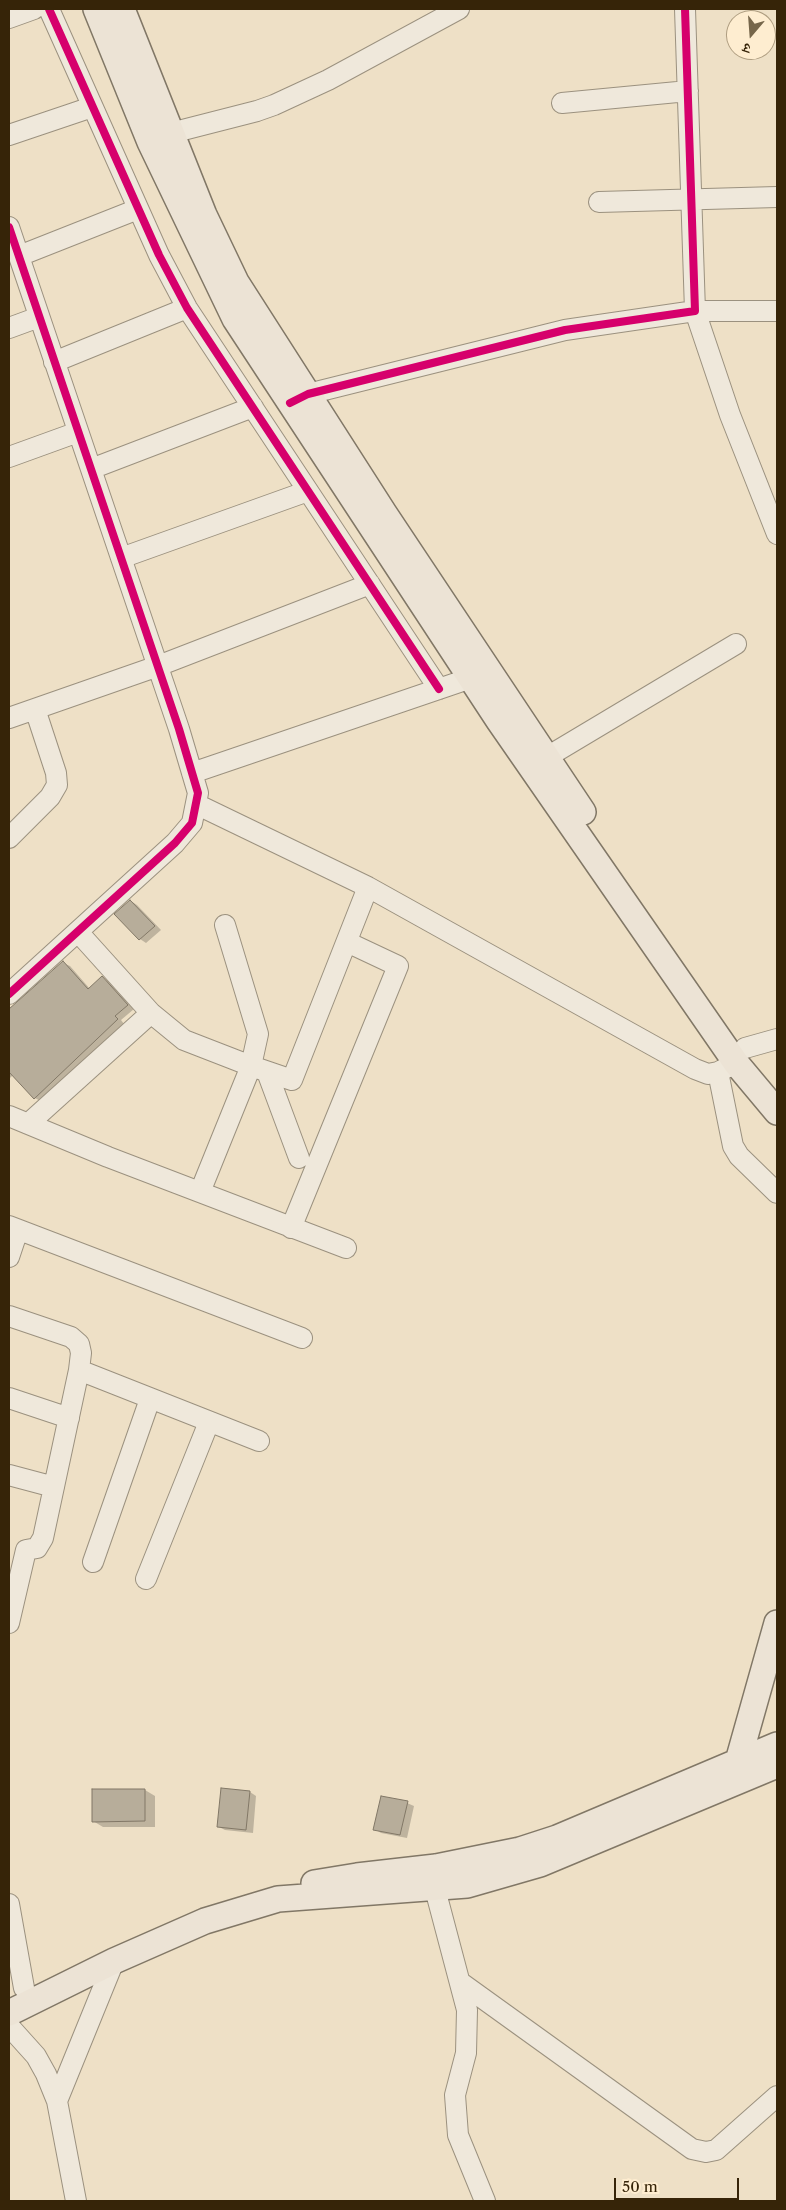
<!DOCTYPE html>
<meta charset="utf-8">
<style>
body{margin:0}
#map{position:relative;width:786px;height:2210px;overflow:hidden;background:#eee0c6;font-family:"Libre Caslon Text","Noto Serif Devanagari",serif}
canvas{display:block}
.frame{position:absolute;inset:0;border:10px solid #362408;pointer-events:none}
.north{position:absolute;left:726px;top:10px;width:50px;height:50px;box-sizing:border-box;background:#feedd0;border:1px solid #ae9d80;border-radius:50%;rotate:198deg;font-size:14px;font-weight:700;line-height:20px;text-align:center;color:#362408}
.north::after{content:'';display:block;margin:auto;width:18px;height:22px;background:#76664a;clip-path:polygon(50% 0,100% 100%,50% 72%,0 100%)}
.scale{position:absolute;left:614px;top:2178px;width:125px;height:22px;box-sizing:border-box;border:2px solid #362408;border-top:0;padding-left:6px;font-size:15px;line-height:18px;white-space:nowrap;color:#362408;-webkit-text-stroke:4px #feedd0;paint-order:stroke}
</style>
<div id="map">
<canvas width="786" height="2210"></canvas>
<div class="frame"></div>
<div class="north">उ</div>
<div class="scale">50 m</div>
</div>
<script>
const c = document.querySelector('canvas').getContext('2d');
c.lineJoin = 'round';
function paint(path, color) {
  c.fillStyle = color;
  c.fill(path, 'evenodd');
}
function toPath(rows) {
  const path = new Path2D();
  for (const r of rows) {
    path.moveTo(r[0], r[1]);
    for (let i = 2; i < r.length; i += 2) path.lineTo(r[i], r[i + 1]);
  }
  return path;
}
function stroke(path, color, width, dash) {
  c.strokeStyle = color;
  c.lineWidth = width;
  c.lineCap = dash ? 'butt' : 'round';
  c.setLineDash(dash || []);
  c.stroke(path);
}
paint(toPath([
 [131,901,137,905,161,930,146,943,140,939],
 [63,963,70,966,90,989,102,978,108,981,134,1009,121,1020,124,1024,42,1102,35,1098,13,1075,9,1079,9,1010],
 [145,1790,155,1796,155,1827,103,1827,93,1821],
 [250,1792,256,1796,253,1833,225,1830,219,1827],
 [407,1803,414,1806,407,1838,381,1833,375,1829]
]), '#0003');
const building = toPath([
 [130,900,155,926,139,940,114,914,130,900],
 [63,961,88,989,102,976,128,1005,115,1016,118,1019,34,1099,9,1072,9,1009,63,961],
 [221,1788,250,1791,246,1830,217,1827,221,1788],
 [92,1789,145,1789,145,1821,92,1822,92,1789],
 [381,1796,408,1801,400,1835,373,1830,381,1796]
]);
paint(building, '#b7ad9a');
stroke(building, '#817766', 1);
const minor = toPath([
 [49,9,159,255,187,308,439,689],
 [9,18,34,9],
 [562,103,688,91],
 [171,133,257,111,274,105,328,80,459,9],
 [9,135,92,107],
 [599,202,777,197],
 [9,227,179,729,198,793,192,823,175,843,9,994],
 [19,256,138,209],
 [777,311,695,311,730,415,777,534],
 [9,328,39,317],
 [54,362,187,308],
 [295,400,308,394,565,330,695,311,685,9],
 [9,457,78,432],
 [91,469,253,407],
 [121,558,308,491],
 [9,718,158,666,370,584],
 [547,757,736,644],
 [192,773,471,678],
 [196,804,368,887,695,1069,708,1074,718,1072,736,1063],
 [9,838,50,797,57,785,56,773,35,709],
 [225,925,258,1034,251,1066,292,1080,368,887],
 [78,932,151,1013,184,1040,251,1066,200,1192],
 [745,1048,777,1039],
 [267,1072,299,1158],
 [718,1072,733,1146,739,1156,777,1193],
 [9,1116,108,1157,346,1248],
 [28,1124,151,1013],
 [9,1226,302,1338],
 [291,1228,398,966,347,942],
 [9,1257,18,1230],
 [9,1316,71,1337,79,1344,81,1353,79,1370,259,1441],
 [9,1398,69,1418],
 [9,1475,54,1487],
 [93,1562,150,1399],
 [146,1579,209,1422],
 [9,1623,26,1550,37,1548,43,1538,79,1370],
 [435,1889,467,2010,466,2053,455,2095,458,2135,485,2201],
 [9,1904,24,1988],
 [460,1982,692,2149,706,2152,716,2150,777,2096],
 [9,2026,36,2056,46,2074,57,2101,76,2201],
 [57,2101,114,1961]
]);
const major = toPath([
 [96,9,150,142,235,319,499,721,736,1063,777,1112],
 [122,9,204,215,236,282,384,513,583,812],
 [735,1772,777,1623],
 [314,1883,357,1876,436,1867,520,1850,557,1838,777,1745],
 [9,2013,114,1961,205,1921,278,1899,467,1885,540,1864,777,1765]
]);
stroke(minor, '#9b917f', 22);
stroke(major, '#817766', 28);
stroke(minor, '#efe8db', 20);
stroke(major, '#ece3d5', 25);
stroke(toPath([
 [49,9,159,255,187,308,439,689],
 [9,227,179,729,198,793,192,823,175,843,9,994],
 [290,403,308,394,565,330,695,311,685,9]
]), '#d6006c', 8);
</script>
